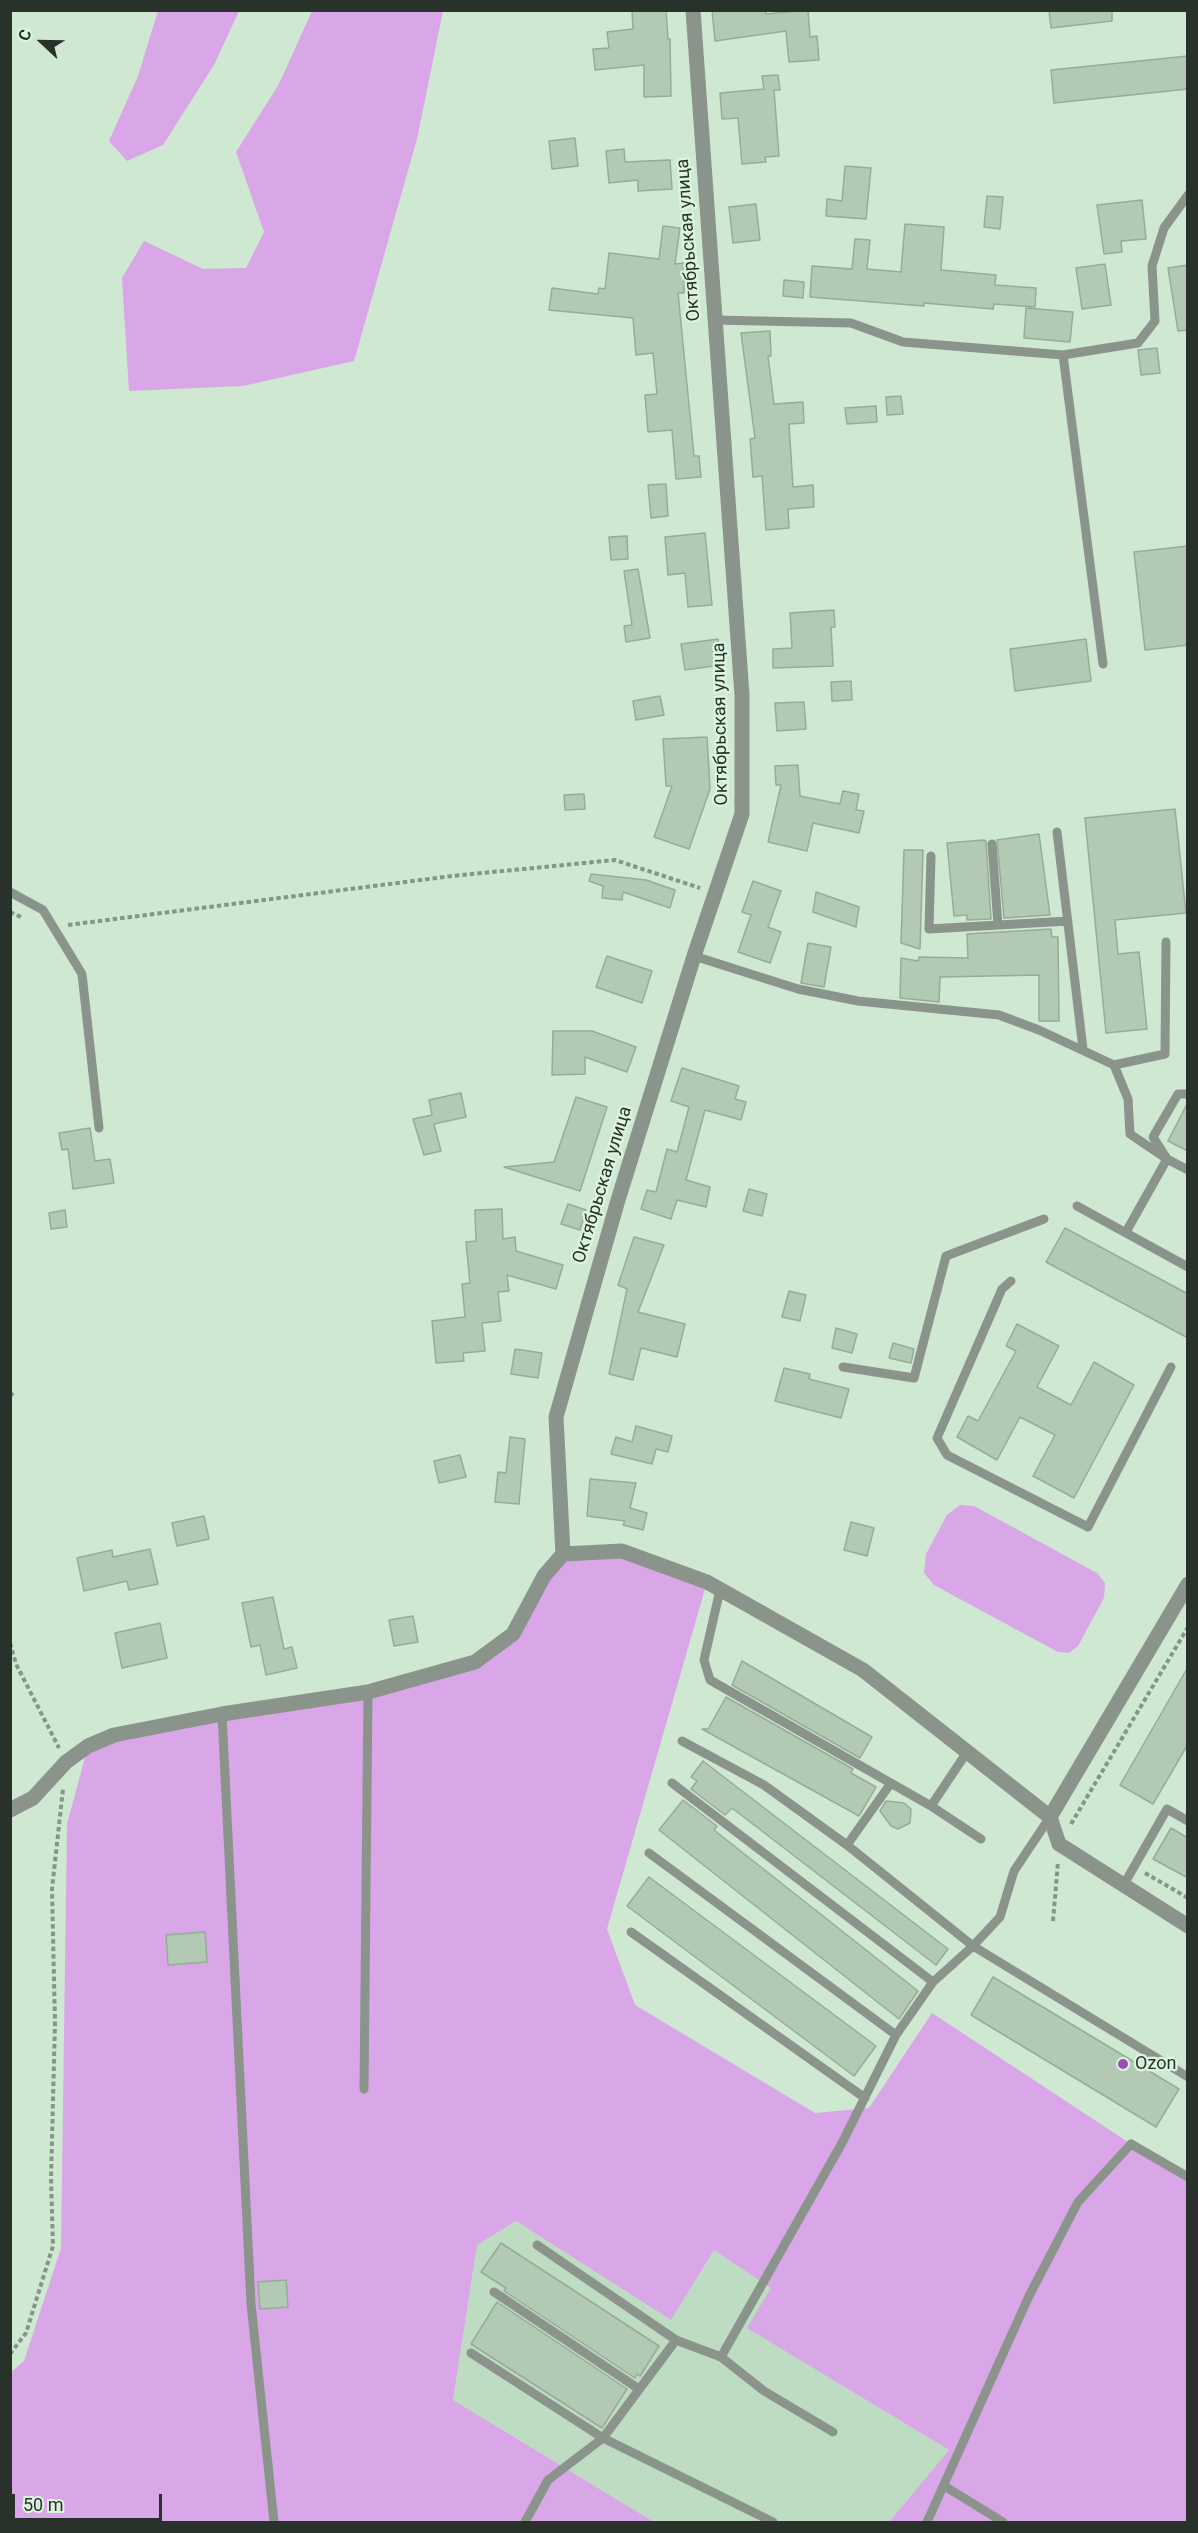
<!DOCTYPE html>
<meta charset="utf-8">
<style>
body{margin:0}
#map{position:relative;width:1198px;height:2533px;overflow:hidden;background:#cfe8d2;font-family:Roboto,sans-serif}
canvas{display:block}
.frame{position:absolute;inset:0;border:12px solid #29322a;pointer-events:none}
.north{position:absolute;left:12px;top:12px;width:60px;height:60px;-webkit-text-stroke:4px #dcf5df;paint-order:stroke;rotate:292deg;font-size:16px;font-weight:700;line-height:24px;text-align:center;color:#29322a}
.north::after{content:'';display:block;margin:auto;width:21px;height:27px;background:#29322a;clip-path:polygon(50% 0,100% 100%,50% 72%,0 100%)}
.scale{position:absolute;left:12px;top:2494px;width:150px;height:27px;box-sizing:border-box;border:3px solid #29322a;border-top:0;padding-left:8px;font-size:18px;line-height:21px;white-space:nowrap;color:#29322a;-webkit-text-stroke:4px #dcf5df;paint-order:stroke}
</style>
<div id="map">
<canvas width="1198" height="2533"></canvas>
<div class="frame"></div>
<div class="north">С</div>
<div class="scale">50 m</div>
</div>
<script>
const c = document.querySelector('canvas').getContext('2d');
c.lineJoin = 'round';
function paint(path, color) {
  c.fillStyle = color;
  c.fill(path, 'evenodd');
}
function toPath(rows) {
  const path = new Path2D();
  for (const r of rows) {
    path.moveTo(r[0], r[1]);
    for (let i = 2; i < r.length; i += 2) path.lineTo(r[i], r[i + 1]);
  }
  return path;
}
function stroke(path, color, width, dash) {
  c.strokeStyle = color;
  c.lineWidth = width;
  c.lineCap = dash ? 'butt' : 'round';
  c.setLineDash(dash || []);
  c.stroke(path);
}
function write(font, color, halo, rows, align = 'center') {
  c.font = font + ' Roboto,sans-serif';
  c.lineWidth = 4.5;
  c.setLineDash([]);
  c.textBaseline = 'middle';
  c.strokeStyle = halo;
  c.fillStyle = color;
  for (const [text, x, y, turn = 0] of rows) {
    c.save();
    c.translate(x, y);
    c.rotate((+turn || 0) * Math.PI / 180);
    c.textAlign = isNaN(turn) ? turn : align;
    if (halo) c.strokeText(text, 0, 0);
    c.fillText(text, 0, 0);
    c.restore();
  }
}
paint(toPath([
 [516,2221,671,2320,714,2250,772,2288,748,2328,949,2450,889,2522,654,2522,453,2400,477,2245]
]), '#bedcc1');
paint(toPath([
 [158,11,239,11,214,65,163,145,127,161,109,141,138,76],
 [312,11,443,11,417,139,354,361,243,386,129,391,122,278,144,241,203,269,246,268,264,232,236,152,279,84],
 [960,1505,974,1506,1097,1573,1105,1583,1104,1598,1078,1646,1069,1653,1058,1652,934,1585,924,1573,926,1554,947,1515],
 [622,1551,707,1582,607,1929,635,2005,815,2113,869,2108,932,2013,1131,2144,1187,2177,1187,2522,889,2522,949,2450,747,2328,771,2288,714,2250,671,2320,516,2221,477,2245,453,2400,654,2522,11,2522,10,2373,24,2361,61,2248,67,1824,88,1746,368,1692,475,1662,513,1634,563,1554]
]), '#d9a6e7');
const building = toPath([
 [632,10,666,10,668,39,670,39,671,96,644,97,644,65,595,70,593,49,609,48,607,32,633,29,632,10],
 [712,10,765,10,766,14,808,10,810,37,817,36,819,60,789,62,786,31,715,41,712,10],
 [1049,10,1112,10,1112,21,1051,28,1049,10],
 [1188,56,1188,89,1054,103,1051,70,1188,56],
 [778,75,780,90,774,90,779,156,765,157,766,162,742,164,738,118,722,119,720,93,764,89,762,76,778,75],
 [575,138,578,166,552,169,549,141,575,138],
 [624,149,625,162,670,160,672,189,638,191,638,180,609,183,606,151,624,149],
 [845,166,871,168,866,219,826,216,827,199,842,201,845,166],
 [987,196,1003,197,1000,229,984,227,987,196],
 [1142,200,1146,239,1121,241,1122,252,1104,254,1097,205,1142,200],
 [756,204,760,240,733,243,729,207,756,204],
 [905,224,944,227,941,270,996,275,995,285,1036,288,1035,307,994,304,993,309,924,303,924,306,810,297,812,266,852,269,855,239,870,240,867,269,901,272,905,224],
 [663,226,680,228,675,264,684,263,684,293,678,293,694,456,699,456,701,477,676,479,672,430,648,432,645,395,657,394,653,353,636,355,633,318,549,310,552,288,598,294,599,288,605,289,609,253,659,259,663,226],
 [1105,264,1111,305,1082,309,1076,268,1105,264],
 [1188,265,1188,330,1178,331,1168,268,1188,265],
 [784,280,804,282,803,298,783,296,784,280],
 [1026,308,1073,312,1070,342,1024,338,1026,308],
 [770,331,771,356,768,356,774,404,803,402,804,423,789,424,793,487,813,485,814,507,788,509,789,528,766,530,762,476,753,477,750,439,755,438,741,333,770,331],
 [1157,348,1160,373,1141,375,1138,350,1157,348],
 [901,396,903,414,887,415,886,397,901,396],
 [876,406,877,422,847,424,845,408,876,406],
 [666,484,668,516,651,518,648,485,666,484],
 [705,533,712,605,688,607,685,573,668,575,665,537,705,533],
 [627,536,628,559,611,560,609,537,627,536],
 [1188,546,1188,645,1145,650,1134,552,1188,546],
 [638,569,650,638,626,642,624,626,632,625,624,571,638,569],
 [834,610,835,627,831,627,833,666,773,668,773,649,792,648,790,613,834,610],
 [718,639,721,665,685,670,681,644,718,639],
 [1086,639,1091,681,1015,691,1010,649,1086,639],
 [851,681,852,700,832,701,831,682,851,681],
 [660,696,664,715,636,720,633,701,660,696],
 [804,702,806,729,777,731,775,703,804,702],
 [707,737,710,789,689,849,654,837,672,786,666,786,663,739,707,737],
 [798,765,800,796,840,804,843,791,859,794,856,810,864,811,859,833,813,823,807,851,768,842,781,785,776,785,775,766,798,765],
 [584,794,585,809,565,810,564,795,584,794],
 [1175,809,1186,913,1115,920,1118,954,1139,952,1147,1029,1106,1033,1085,818,1175,809],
 [1039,834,1050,915,1004,918,997,840,1039,834],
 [983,840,986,841,991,919,967,920,967,915,954,916,947,843,983,840],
 [904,850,923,850,920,949,901,943,904,850],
 [591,874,646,880,675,890,670,908,623,892,622,900,602,898,603,886,589,881,591,874],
 [753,881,781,891,768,927,781,932,770,963,738,952,751,915,742,912,753,881],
 [816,892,859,907,856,927,813,912,816,892],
 [1051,929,1052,937,1058,937,1059,1021,1039,1021,1039,975,940,977,939,1002,900,998,901,958,918,961,919,957,968,958,967,934,1051,929],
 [808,943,831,947,824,987,801,983,808,943],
 [607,956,652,971,642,1003,596,987,607,956],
 [553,1031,592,1031,636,1047,627,1072,585,1057,585,1074,552,1075,553,1031],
 [682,1068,739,1086,735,1099,746,1102,741,1120,705,1110,686,1180,710,1187,706,1207,677,1200,671,1219,641,1209,647,1190,656,1192,667,1149,677,1152,689,1107,671,1101,682,1068],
 [461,1093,466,1117,434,1124,441,1151,424,1155,413,1119,432,1115,429,1100,461,1093],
 [576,1097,607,1107,580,1191,504,1167,554,1162,576,1097],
 [1188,1102,1188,1151,1168,1141,1188,1102],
 [90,1128,95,1161,110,1159,114,1183,73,1189,68,1149,62,1150,59,1133,90,1128],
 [749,1189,767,1194,762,1216,743,1211,749,1189],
 [568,1204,586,1210,580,1230,561,1224,568,1204],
 [502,1209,503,1239,515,1237,516,1251,563,1265,556,1289,507,1275,509,1291,498,1292,501,1321,482,1323,485,1351,463,1353,464,1361,436,1363,432,1321,465,1317,462,1284,470,1283,466,1242,476,1241,475,1210,502,1209],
 [65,1210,67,1227,51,1229,49,1213,65,1210],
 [1065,1228,1188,1294,1188,1338,1046,1262,1065,1228],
 [634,1237,664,1245,638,1312,685,1324,677,1357,641,1348,633,1380,609,1374,627,1289,618,1285,634,1237],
 [789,1291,806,1295,800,1321,782,1317,789,1291],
 [1017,1324,1059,1346,1037,1387,1071,1405,1094,1362,1134,1385,1074,1498,1033,1476,1055,1435,1020,1417,997,1460,957,1437,968,1416,978,1421,1016,1351,1006,1346,1017,1324],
 [836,1328,857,1334,852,1353,832,1348,836,1328],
 [893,1343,914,1349,911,1363,889,1358,893,1343],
 [515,1349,542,1353,538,1378,511,1374,515,1349],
 [784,1368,810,1374,809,1379,849,1389,841,1418,775,1401,784,1368],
 [636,1426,672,1436,668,1452,656,1449,652,1464,611,1454,616,1437,632,1442,636,1426],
 [510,1437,525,1439,519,1504,495,1502,498,1472,506,1473,510,1437],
 [460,1455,466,1477,439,1483,434,1461,460,1455],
 [590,1479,636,1483,630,1508,647,1513,643,1530,623,1525,625,1521,587,1516,590,1479],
 [204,1516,209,1539,177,1546,172,1523,204,1516],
 [851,1522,874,1528,867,1556,844,1550,851,1522],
 [150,1549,158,1584,129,1590,127,1581,84,1591,77,1558,112,1550,113,1557,150,1549],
 [273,1597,284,1649,292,1647,297,1668,266,1675,260,1645,251,1647,242,1603,273,1597],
 [413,1616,418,1642,394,1646,389,1620,413,1616],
 [160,1623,167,1658,122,1668,115,1633,160,1623],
 [742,1661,872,1737,860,1758,732,1685,742,1661],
 [1188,1667,1188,1744,1153,1804,1120,1785,1188,1667],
 [726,1697,853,1769,851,1773,876,1787,859,1816,702,1729,708,1729,726,1697],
 [703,1761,948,1949,936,1965,732,1808,725,1815,691,1789,697,1781,691,1777,703,1761],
 [683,1800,717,1826,714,1830,918,1991,899,2019,659,1830,683,1800],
 [886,1801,904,1803,911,1809,910,1823,898,1829,891,1826,880,1811,886,1801],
 [1171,1828,1188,1838,1188,1878,1153,1859,1171,1828],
 [649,1877,876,2046,854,2076,627,1906,649,1877],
 [205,1932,207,1962,168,1965,166,1935,205,1932],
 [993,1977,1179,2089,1156,2127,971,2015,993,1977],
 [501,2243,659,2346,640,2376,637,2374,635,2378,504,2291,506,2288,481,2272,501,2243],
 [286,2280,288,2307,260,2309,258,2282,286,2280],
 [497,2302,627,2389,602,2428,471,2344,497,2302]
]);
paint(building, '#b2cab4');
stroke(building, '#95ac97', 1.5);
stroke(toPath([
 [10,912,23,918],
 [68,925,452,876,615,860,700,888],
 [10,1396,14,1392],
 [10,1643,16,1664,59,1748],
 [1071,1824,1188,1627],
 [1145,1873,1188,1898],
 [1053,1921,1058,1862],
 [10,2354,26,2333,53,2246,51,2179,55,2023,52,1889,63,1789]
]), '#849686', 4, [4.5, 3]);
stroke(toPath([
 [714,320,851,323,903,342,1063,355,1138,343,1155,321,1152,266,1164,228,1188,195],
 [1063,355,1103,664],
 [1057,832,1083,1049],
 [992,844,998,925],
 [931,856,929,929,1068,921],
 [10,892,43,910,82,974,99,1128],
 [694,956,798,989,858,1001,999,1015,1039,1030,1114,1065,1128,1099,1130,1134,1167,1159,1126,1232],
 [1114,1065,1165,1054,1166,942],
 [1188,1094,1178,1094,1153,1137,1167,1159,1188,1170],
 [1077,1206,1188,1267],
 [1011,1281,1002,1289,937,1438,947,1455,1088,1527,1171,1367],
 [843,1367,914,1378,946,1256,1044,1219],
 [720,1590,704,1660,710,1680,931,1806,981,1839],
 [222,1714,251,2304,274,2522],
 [682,1741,764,1785,847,1845,973,1946,1188,2077],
 [672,1783,933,1982],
 [931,1806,967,1752],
 [847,1845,891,1783],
 [649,1853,896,2035],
 [1123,1886,1167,1809,1188,1821],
 [631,1932,865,2098],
 [364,2089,368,1692],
 [537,2245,676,2340],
 [494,2292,639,2389],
 [471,2353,603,2438,773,2522],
 [721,2357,764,2391,833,2432],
 [946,2487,1003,2522],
 [525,2522,548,2480,603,2438,676,2340,721,2357,842,2143,896,2035,933,1982,973,1946,1000,1917,1014,1871,1050,1817],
 [927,2522,1029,2296,1078,2202,1131,2144,1188,2177]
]), '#8a948b', 9);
stroke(toPath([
 [563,1554,556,1417,618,1200,694,956,742,814,742,695,693,10],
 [10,1810,33,1798,66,1762,88,1746,114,1735,222,1714,368,1692,475,1662,513,1634,544,1576,563,1554,622,1551,707,1582,863,1670,1050,1817,1059,1844,1188,1926],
 [1050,1817,1188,1584]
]), '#8a948b', 15);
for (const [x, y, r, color] of [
 [1123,2064,6,"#a14bb8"]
]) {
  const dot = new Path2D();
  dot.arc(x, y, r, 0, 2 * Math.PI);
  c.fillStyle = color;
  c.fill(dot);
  stroke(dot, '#dcf5df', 2);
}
write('18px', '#29322a', '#dcf5df', [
 ["Октябрьская улица",689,240,-94],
 ["Октябрьская улица",721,724,-91],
 ["Октябрьская улица",603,1185,-73]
]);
write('18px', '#29322a', '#dcf5df', [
 ["Ozon",1135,2064]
], 'left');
</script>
